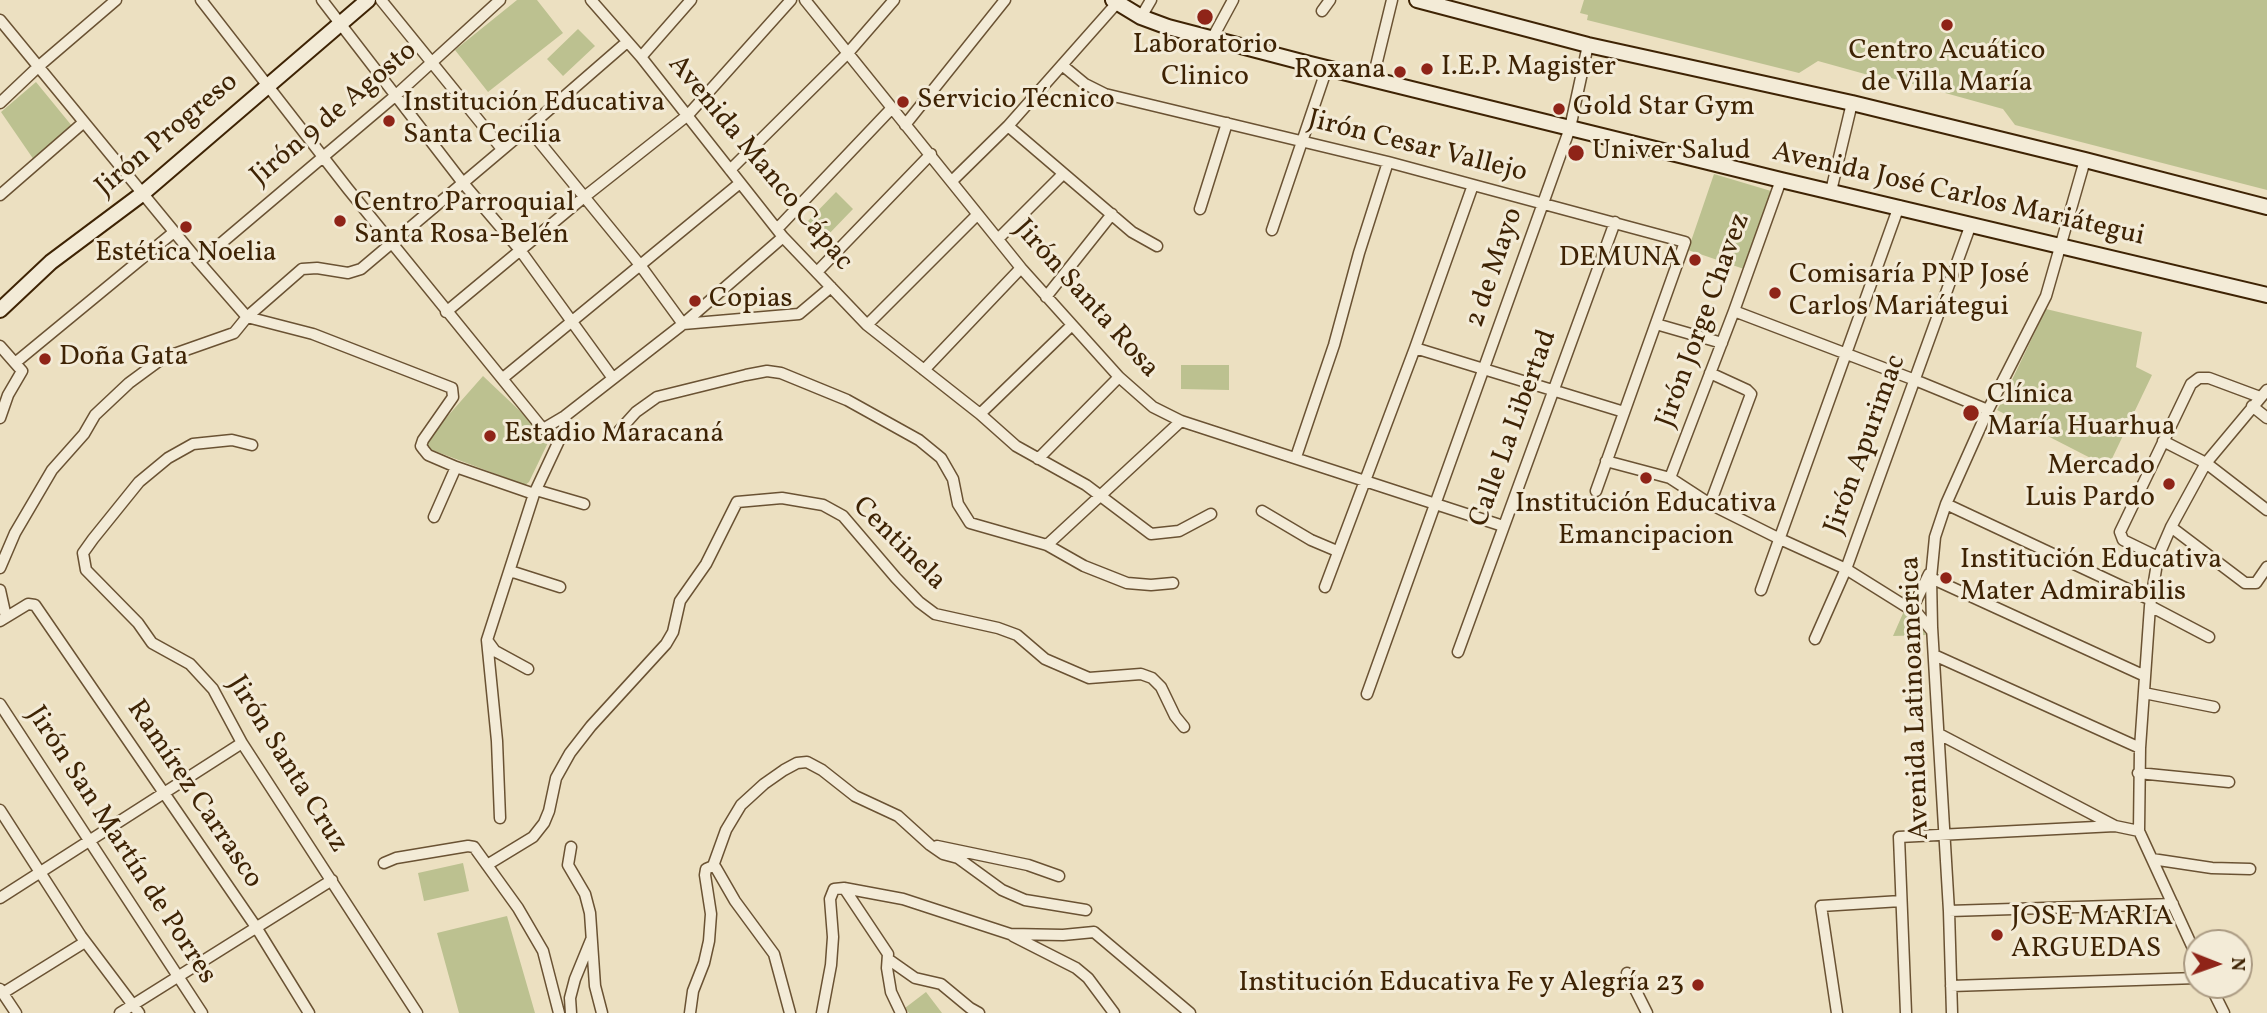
<!DOCTYPE html>
<meta charset="utf-8">
<style>
body{margin:0}
#map{position:relative;width:2267px;height:1013px;overflow:hidden;background:#ece0c1;font-family:Vollkorn,serif}
canvas{display:block}
.north{position:absolute;left:2183px;top:929px;width:70px;height:70px;box-sizing:border-box;background:#f3ebd7;border:2px solid #ab9b83;border-radius:50%;rotate:91deg;font-size:19px;font-weight:700;line-height:28px;text-align:center;color:#3e2304}
.north::after{content:'';display:block;margin:auto;width:24px;height:32px;background:#8f2418;clip-path:polygon(50% 0,100% 100%,50% 72%,0 100%)}
</style>
<div id="map">
<canvas width="2267" height="1013"></canvas>
<div class="north">N</div>
</div>
<script>
const c = document.querySelector('canvas').getContext('2d');
c.lineJoin = 'round';
function paint(path, color) {
  c.fillStyle = color;
  c.fill(path, 'evenodd');
}
function toPath(rows) {
  const path = new Path2D();
  for (const r of rows) {
    path.moveTo(r[0], r[1]);
    for (let i = 2; i < r.length; i += 2) path.lineTo(r[i], r[i + 1]);
  }
  return path;
}
function stroke(path, color, width, dash) {
  c.strokeStyle = color;
  c.lineWidth = width;
  c.lineCap = dash ? 'butt' : 'round';
  c.setLineDash(dash || []);
  c.stroke(path);
}
function write(font, color, halo, rows, align = 'center') {
  c.font = font + ' Vollkorn,serif';
  c.lineWidth = 6;
  c.setLineDash([]);
  c.textBaseline = 'middle';
  c.strokeStyle = halo;
  c.fillStyle = color;
  for (const [text, x, y, turn = 0] of rows) {
    c.save();
    c.translate(x, y);
    c.rotate((+turn || 0) * Math.PI / 180);
    c.textAlign = isNaN(turn) ? turn : align;
    if (halo) c.strokeText(text, 0, 0);
    c.fillText(text, 0, 0);
    c.restore();
  }
}
paint(toPath([
 [517,0,537,0,563,33,488,92,455,50],
 [1584,0,2267,0,2267,190,2015,125,2003,109,1873,73,1872,76,1818,61,1799,73,1587,20,1588,15,1580,13],
 [578,29,595,46,563,76,547,59],
 [36,82,72,126,34,160,1,112],
 [1714,174,1771,191,1744,269,1688,250],
 [836,192,853,209,825,238,808,221],
 [2046,309,2142,332,2136,367,2152,375,2108,467,1997,410,2013,383,2011,382],
 [1181,365,1229,365,1229,390,1181,389],
 [483,376,539,429,553,426,555,428,529,482,525,485,424,447,424,443],
 [1904,611,1922,625,1926,635,1893,636],
 [463,863,469,891,424,901,418,873],
 [507,916,535,1013,459,1013,437,933],
 [926,992,942,1013,909,1013,905,1008]
]), '#bcc190');
const street = toPath([
 [201,0,348,189,543,429,565,416,683,324,783,237],
 [322,0,463,183,520,250,612,377],
 [381,0,502,149],
 [591,0,641,57,783,237,867,325,980,414,1016,446,1086,485,1151,534,1179,531,1211,514],
 [805,0,1021,268,1119,377,1153,407,1181,421,1503,526],
 [1322,11,1330,0],
 [1141,17,1151,0],
 [0,20,199,262,247,317],
 [1213,37,1233,0],
 [641,57,691,0],
 [1062,65,1085,84,1105,94,1388,162,1685,242,1596,491],
 [1373,78,1392,0],
 [0,103,39,66,116,0],
 [905,125,1005,0],
 [1008,126,1132,232,1157,246],
 [528,128,640,265,683,324,799,314,831,287],
 [730,170,848,53,894,0],
 [952,181,1008,126,1117,3],
 [1831,191,1852,103],
 [0,195,84,122],
 [1200,209,1227,123],
 [777,229,891,109],
 [1272,230,1327,68],
 [998,239,1063,174],
 [199,262,395,96,500,0],
 [817,272,931,154],
 [1046,297,1112,214],
 [1734,311,1915,380,1988,410],
 [446,312,583,198,688,115,791,0],
 [247,317,313,334,452,388,453,397,423,440,421,446,424,450,428,455,456,467,534,494],
 [1656,324,1722,343],
 [867,325,977,215],
 [0,346,22,371,8,395,0,418],
 [1415,348,1624,412],
 [15,363,174,232],
 [924,370,1021,268],
 [503,378,740,183],
 [2252,406,2267,418],
 [980,414,1072,325],
 [618,432,636,412,657,397,746,375,767,371,781,373,847,400,919,440,941,458,953,479,958,504,970,523,1047,545,1084,566,1127,583,1151,585,1173,583],
 [2163,441,2206,463,2267,510],
 [252,445,232,440,193,444,168,458,139,482,93,539,83,553,86,570,138,623,152,643,190,664,213,689,242,743,417,1013],
 [1296,457,1334,345,1359,253,1388,162],
 [1038,459,1119,377],
 [1606,461,1670,478,1710,504,1780,539,1846,569,1918,614,1931,630],
 [1670,478,1734,311,1781,180],
 [536,490,584,504],
 [1710,504,1751,394,1747,390,1710,373],
 [1946,504,2151,600],
 [1262,511,1311,540,1337,551],
 [434,517,456,467],
 [2171,527,2245,583,2256,583,2267,567],
 [1047,545,1181,421],
 [2158,557,2123,540,2120,532,2191,384,2199,378,2209,378,2260,397],
 [0,568,15,533,52,470,84,434,95,415,129,383,163,358,234,333,247,317,302,269,317,268,348,273,361,269,528,128,627,42],
 [510,571,560,587],
 [1931,578,2145,676],
 [1325,587,1415,348,1473,185],
 [0,590,6,617],
 [1761,590,1899,206],
 [1904,605,1916,601,1929,574],
 [2150,606,2209,637],
 [0,621,28,604,35,605,256,927,309,1013],
 [1815,639,1846,569,1971,224],
 [487,640,495,651,528,669],
 [1458,652,1615,222],
 [1934,655,2140,748],
 [2144,693,2214,707],
 [1367,694,1570,128,1588,45],
 [0,704,202,1013],
 [1939,734,2115,826,2139,831],
 [2138,773,2229,782],
 [0,810,81,936,139,1013],
 [500,818,497,741,487,640,534,494,564,430,565,416],
 [937,846,1028,865,1059,876],
 [571,847,568,865,585,894,590,913,595,986,602,1013],
 [2152,859,2212,868,2250,869],
 [384,863,396,858,468,846,474,847,518,908,543,951,559,1013],
 [487,865,533,837,544,823,549,811,556,778,570,753,591,726,666,644,673,632,680,601,706,564,737,502,782,498,823,505,843,516,896,578,919,602,935,614,998,628,1017,635,1045,659,1089,678,1141,674,1152,678,1161,687,1175,716,1184,727],
 [713,866,726,830,741,805,764,784,784,770,797,763,807,762,822,770,855,796,898,816,930,845,943,854,958,858,1002,890,1025,900,1086,910],
 [844,888,888,954,887,968,891,992,901,1013],
 [0,898,242,743],
 [1949,911,2173,904],
 [1013,936,1076,968,1088,978,1114,1013],
 [2197,957,2139,831,2140,748,2150,606,2158,557,2171,527,2206,463,2267,390],
 [888,959,915,978,941,984,970,1008,979,1013],
 [1627,973,1647,1013],
 [2210,985,2224,1013],
 [1951,986,2197,978],
 [0,989,16,1013],
 [3,993,85,942],
 [120,1013,332,880],
 [571,1013,570,998,575,979,591,940],
 [690,1013,693,991,704,963,709,941,711,914,705,875,706,869,713,866,716,868,735,901,774,954,790,1013],
 [822,1013,831,965,833,937,830,899,834,889,844,888,903,899,1010,934,1063,935,1094,932,1190,1013],
 [1837,1013,1821,906,1901,901],
 [1906,1013,1899,837,2115,826],
 [1952,1013,1949,911,1932,627,1931,578,1935,537,1946,504,1988,410,2046,296,2085,160]
]);
const secondary = toPath([
 [1113,0,1141,17,1168,27,1302,62,1781,180,2267,295],
 [1417,0,1588,45,1852,103,2085,160,2267,207],
 [0,310,51,262,142,194,368,0]
]);
stroke(street, '#6a5233', 13);
stroke(secondary, '#3e2304', 18);
stroke(street, '#f3ebd7', 10);
stroke(secondary, '#f3ebd7', 14);
for (const [x, y, r, color] of [
 [1205,17,9,"#8f2418"],
 [1947,25,7,"#8f2418"],
 [1427,69,7,"#8f2418"],
 [1400,72,7,"#8f2418"],
 [903,102,7,"#8f2418"],
 [1559,109,7,"#8f2418"],
 [389,121,7,"#8f2418"],
 [1576,153,9,"#8f2418"],
 [340,221,7,"#8f2418"],
 [186,227,7,"#8f2418"],
 [1695,260,7,"#8f2418"],
 [1775,293,7,"#8f2418"],
 [695,301,7,"#8f2418"],
 [45,359,7,"#8f2418"],
 [1971,413,9,"#8f2418"],
 [490,436,7,"#8f2418"],
 [1646,478,7,"#8f2418"],
 [2169,484,7,"#8f2418"],
 [1946,578,7,"#8f2418"],
 [1997,935,7,"#8f2418"],
 [1698,985,7,"#8f2418"]
]) {
  const dot = new Path2D();
  dot.arc(x, y, r, 0, 2 * Math.PI);
  c.fillStyle = color;
  c.fill(dot);
  stroke(dot, '#f3ebd7', 2.5);
}
write('28px', '#3e2304', '#f3ebd7', [
 ["Laboratorio",1205,47,"center"],
 ["Clinico",1205,79,"center"],
 ["Centro Acuático",1947,53,"center"],
 ["de Villa María",1947,85,"center"],
 ["I.E.P. Magister",1441,69],
 ["Roxana",1386,72,"right"],
 ["Servicio Técnico",917,102],
 ["Institución Educativa",403,105],
 ["Santa Cecilia",403,137],
 ["Gold Star Gym",1573,109],
 ["Univer Salud",1592,153],
 ["Centro Parroquial",354,205],
 ["Santa Rosa-Belén",354,237],
 ["Estética Noelia",186,255,"center"],
 ["DEMUNA",1681,260,"right"],
 ["Comisaría PNP José",1789,277],
 ["Carlos Mariátegui",1789,309],
 ["Copias",709,301],
 ["Doña Gata",59,359],
 ["Clínica",1987,397],
 ["María Huarhua",1987,429],
 ["Estadio Maracaná",504,436],
 ["Mercado",2155,468,"right"],
 ["Luis Pardo",2155,500,"right"],
 ["Institución Educativa",1646,506,"center"],
 ["Emancipacion",1646,538,"center"],
 ["Institución Educativa",1960,562],
 ["Mater Admirabilis",1960,594],
 ["JOSE MARIA",2011,919],
 ["ARGUEDAS",2011,951],
 ["Institución Educativa Fe y Alegría 23",1684,985,"right"]
], 'left');
write('28px', '#3e2304', '#f3ebd7', [
 ["Jirón 9 de Agosto",335,115,-40],
 ["Jirón Progreso",168,136,-40],
 ["Jirón Cesar Vallejo",1417,148,14],
 ["Avenida Manco Cápac",759,164,50],
 ["Avenida José Carlos Mariátegui",1958,196,13],
 ["2 de Mayo",1496,268,-71],
 ["Jirón Santa Rosa",1085,300,48],
 ["Jirón Jorge Chavez",1705,321,-70],
 ["Calle La Libertad",1515,429,-70],
 ["Jirón Apurimac",1867,445,-70],
 ["Centinela",898,545,45],
 ["Avenida Latinoamerica",1917,698,-92],
 ["Jirón Santa Cruz",286,765,58],
 ["Ramírez Carrasco",193,795,56],
 ["Jirón San Martín de Porres",120,846,57]
]);
</script>
